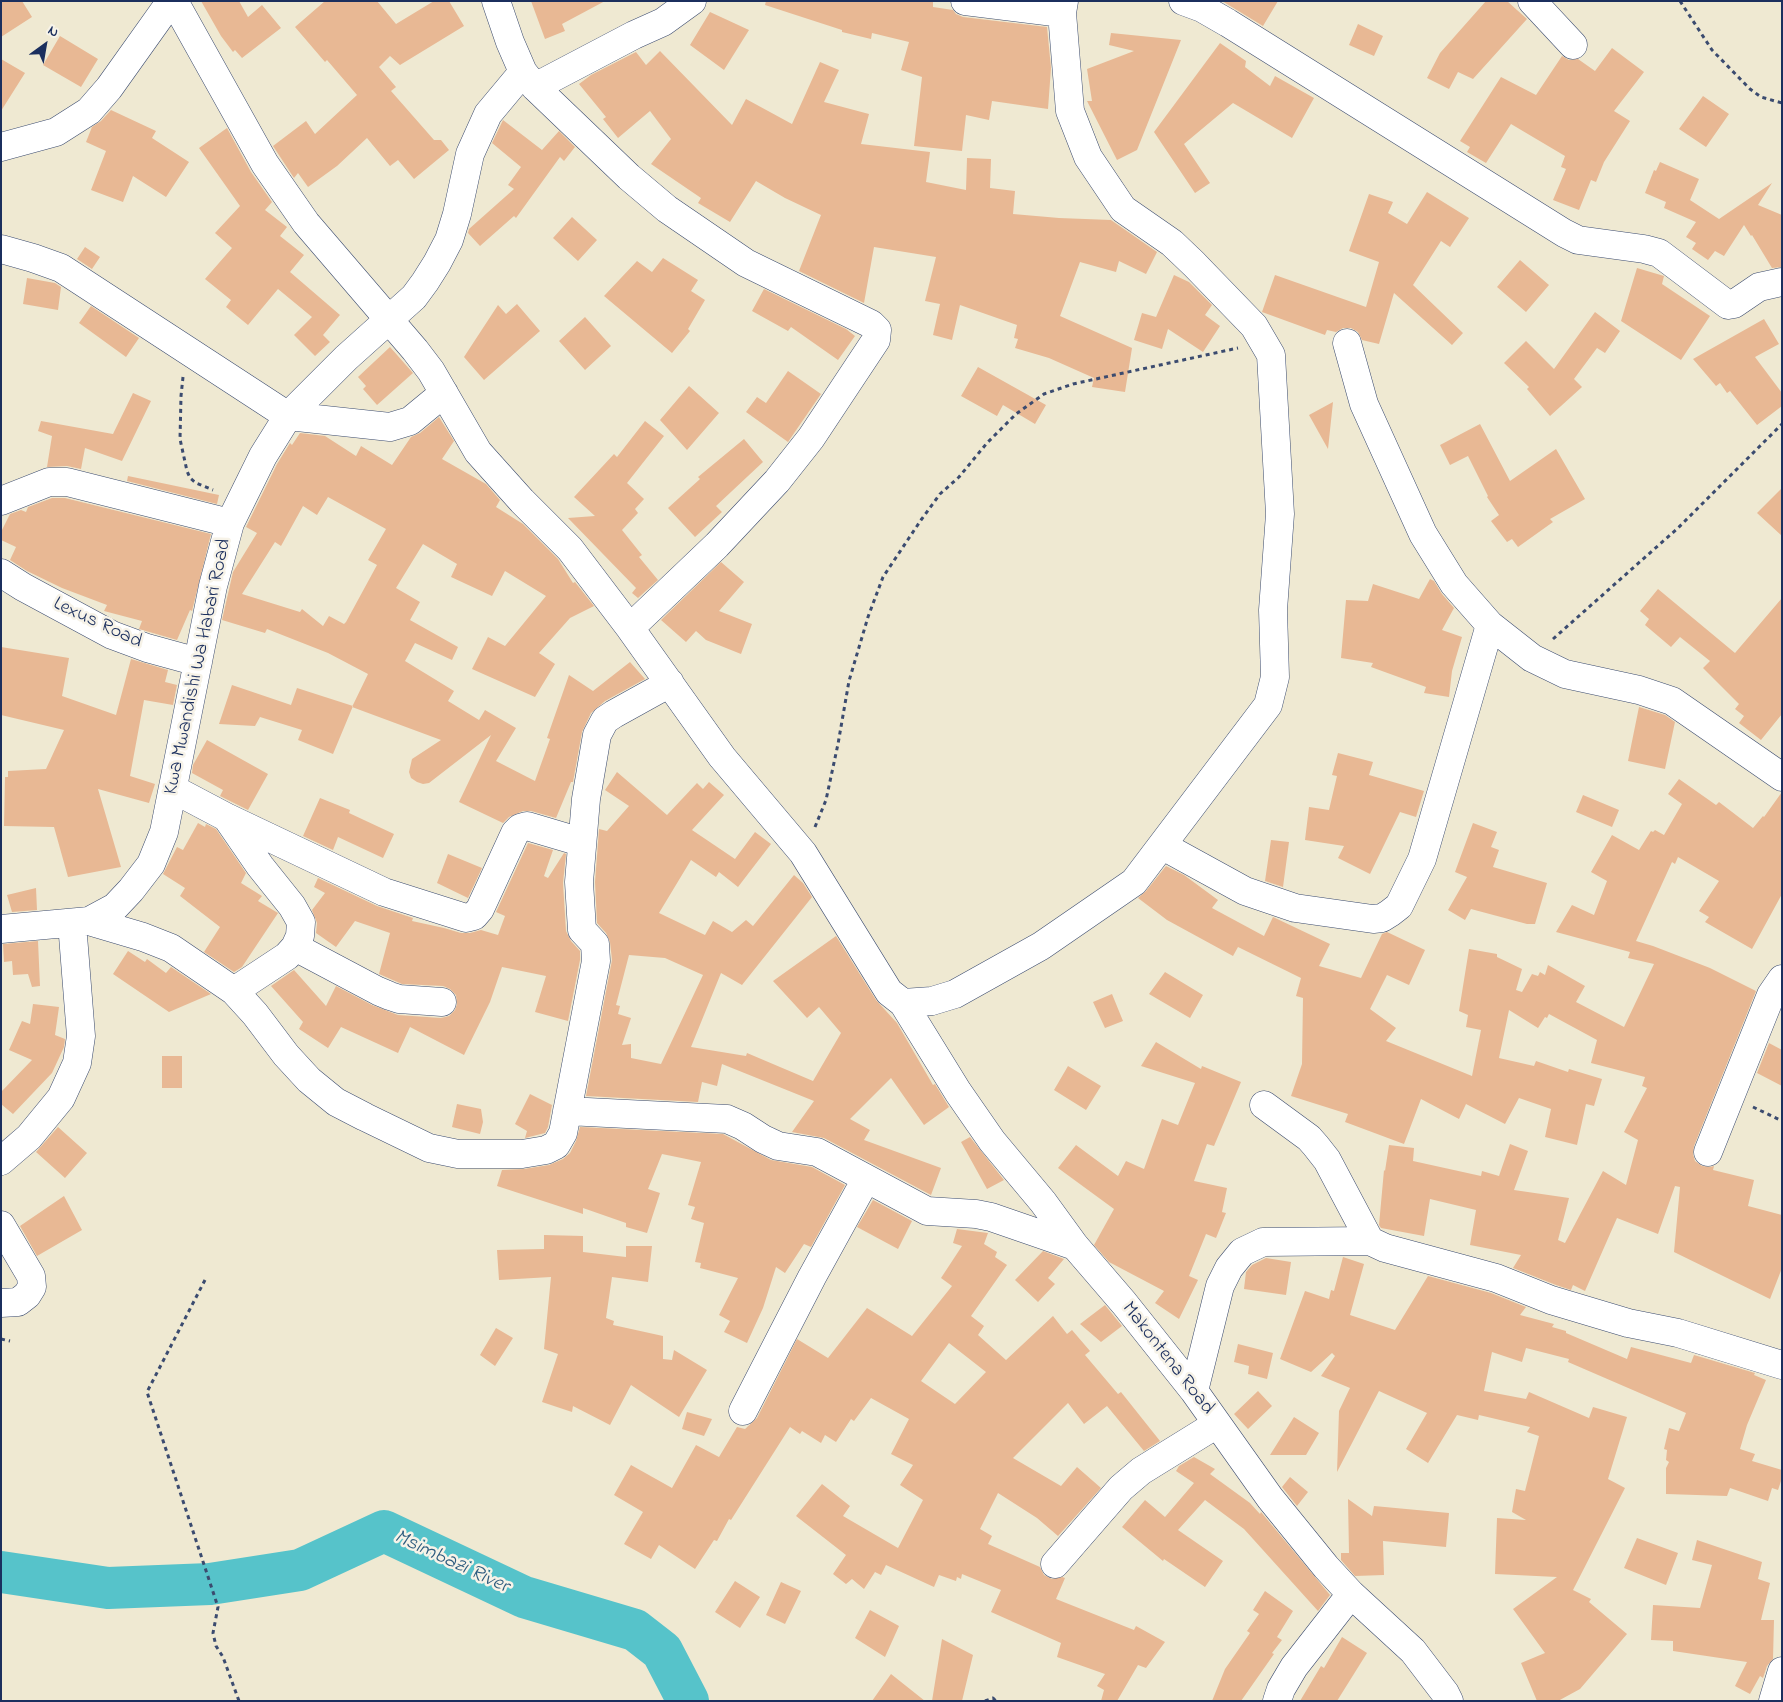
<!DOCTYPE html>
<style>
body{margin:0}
#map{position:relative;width:1783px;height:1702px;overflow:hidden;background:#efe9d2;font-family:"Indie Flower",sans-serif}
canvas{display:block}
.frame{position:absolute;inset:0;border:2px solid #1b2f5e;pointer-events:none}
.north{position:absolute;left:20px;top:20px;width:50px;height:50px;-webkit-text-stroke:4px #f7f3e8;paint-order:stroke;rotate:32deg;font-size:14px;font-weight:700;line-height:20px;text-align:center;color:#1b2f5e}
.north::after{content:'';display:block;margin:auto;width:18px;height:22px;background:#1b2f5e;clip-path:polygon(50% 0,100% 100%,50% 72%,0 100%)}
</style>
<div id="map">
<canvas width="1783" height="1702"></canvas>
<div class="frame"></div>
<div class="north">N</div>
</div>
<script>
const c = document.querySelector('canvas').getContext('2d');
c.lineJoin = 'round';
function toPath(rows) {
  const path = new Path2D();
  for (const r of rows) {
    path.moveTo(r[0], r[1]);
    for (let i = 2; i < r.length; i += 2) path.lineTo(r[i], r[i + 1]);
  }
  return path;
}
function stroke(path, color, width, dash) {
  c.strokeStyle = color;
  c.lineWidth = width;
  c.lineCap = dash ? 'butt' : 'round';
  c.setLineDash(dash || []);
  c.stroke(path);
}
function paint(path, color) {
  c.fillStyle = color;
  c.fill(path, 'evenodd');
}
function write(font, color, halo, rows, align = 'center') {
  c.font = font + ' "Indie Flower",sans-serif';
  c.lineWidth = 5;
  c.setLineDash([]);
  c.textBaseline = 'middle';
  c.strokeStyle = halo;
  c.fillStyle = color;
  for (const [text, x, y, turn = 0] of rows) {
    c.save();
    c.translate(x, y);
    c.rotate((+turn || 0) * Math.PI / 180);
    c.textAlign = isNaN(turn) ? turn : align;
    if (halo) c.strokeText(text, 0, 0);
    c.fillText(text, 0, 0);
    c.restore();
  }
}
stroke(toPath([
 [1,1572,108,1588,210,1584,300,1570,384,1531,524,1597,635,1630,662,1651,688,1701]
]), '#56c3ca', 42);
paint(toPath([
 [1,1,22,1,32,17,1,37],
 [201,1,239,1,248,17,262,5,281,28,242,58,235,50,233,52,221,36],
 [325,1,377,1,396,24,434,1,449,1,464,26,400,65,390,56,379,67,396,87,391,91,434,140,441,140,449,150,414,179,398,160,390,166,367,138,337,166,308,187,298,173,294,178,273,146,306,121,315,134,357,95,327,60,325,62,295,27],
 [531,1,605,1,562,24,565,31,545,39],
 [766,1,933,2,933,7,953,10,956,14,963,17,1047,27,1051,68,1048,109,992,101,989,120,966,115,962,151,914,146,922,77,901,70,909,42,872,33,871,39,842,32,842,30,765,5],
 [1222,1,1278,1,1263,26],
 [1486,1,1507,1,1527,19,1473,79,1458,72,1449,89,1427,78,1440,53],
 [710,12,749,30,724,70,690,45],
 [1358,24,1383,36,1374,56,1349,45],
 [1111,33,1181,40,1137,150,1117,160,1087,101,1092,101,1087,69,1134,51,1109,45],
 [60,36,98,59,81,87,43,65],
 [1220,43,1246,61,1245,67,1270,86,1275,76,1314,98,1292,138,1233,103,1184,144,1210,183,1195,193,1154,132],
 [1612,48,1644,72,1614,111,1630,121,1604,162,1596,182,1591,180,1579,210,1553,200,1566,169,1561,167,1565,156,1511,124,1486,163,1467,152,1470,147,1460,141,1501,77,1536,95,1562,56,1569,60,1578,59,1595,71],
 [660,51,732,125,746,99,792,124,820,62,839,70,824,102,869,114,861,144,930,152,926,182,966,190,967,158,991,159,990,188,1015,191,1013,214,1059,218,1111,220,1157,252,1146,274,1119,261,1116,272,1080,262,1060,316,1132,348,1125,392,1092,387,1094,378,1049,358,1015,348,1018,339,1014,338,1017,325,960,305,952,340,933,335,940,304,925,301,936,257,874,247,864,303,799,271,821,215,785,198,756,181,730,222,698,203,701,198,651,164,671,139,650,111,618,138,603,119,606,117,579,84,591,75,636,52,646,65],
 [1,59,25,73,1,111],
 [1703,96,1729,114,1706,147,1679,129],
 [111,110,156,131,152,138,189,162,166,197,133,176,123,202,91,190,106,151,86,142,92,127,101,121],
 [503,120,542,150,559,131,575,147,564,161,560,157,516,218,514,216,480,246,468,233,469,229,514,189,508,185,521,167,492,143],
 [227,128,251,172,272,202,265,210,287,227,280,236,304,255,290,272,340,315,323,335,330,342,315,356,294,335,312,317,278,289,248,325,226,307,231,300,205,279,232,248,215,233,240,206,199,148],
 [1660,162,1699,179,1690,200,1719,219,1772,183,1758,205,1782,215,1782,267,1772,268,1752,235,1751,236,1744,225,1724,256,1715,251,1708,260,1692,249,1696,243,1686,237,1696,222,1664,208,1666,202,1645,193,1654,170,1656,171],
 [1427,192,1469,218,1450,247,1441,241,1413,285,1463,333,1452,345,1394,293,1379,344,1362,340,1358,332,1351,328,1343,328,1336,332,1327,330,1325,335,1262,312,1275,275,1366,307,1379,262,1349,251,1369,194,1393,202,1388,213,1407,224],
 [572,217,597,240,578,261,553,238],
 [85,247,100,257,92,269,77,259],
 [663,258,698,280,691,291,705,300,688,329,690,331,672,353,604,296,637,261,652,272],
 [1520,260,1549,285,1526,312,1497,287],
 [1637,268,1664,276,1662,284,1710,316,1681,360,1621,321],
 [1174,275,1189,282,1212,305,1205,315,1220,326,1203,352,1168,329,1162,349,1134,340,1142,313,1156,317],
 [27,278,55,283,61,287,58,310,23,304],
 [764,289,846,329,855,336,838,360,791,327,788,331,752,311],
 [517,304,540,331,484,380,464,357,498,305,506,314],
 [91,306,139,338,126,357,79,323],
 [1595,312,1620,331,1605,353,1597,348,1574,379,1582,387,1550,416,1527,389,1529,387,1504,363,1526,341,1554,369],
 [585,317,611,346,585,370,559,341],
 [1764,319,1779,344,1755,357,1782,393,1782,406,1757,425,1730,391,1727,393,1720,383,1716,386,1693,359],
 [390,347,413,373,377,405,363,389,366,386,358,377],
 [978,367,1046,405,1035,424,1003,405,997,416,961,396],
 [788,371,821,394,788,442,746,412,757,397,766,403],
 [689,386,719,413,687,450,660,420],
 [133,393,151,401,122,461,85,448,81,469,67,466,47,467,52,436,38,431,41,421,113,434],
 [1333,402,1328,449,1309,415],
 [439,417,454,441,442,459,486,484,500,500,496,507,523,524,558,559,573,583,575,582,594,606,570,618,539,653,555,664,535,697,472,669,488,637,505,646,546,596,505,571,492,596,451,577,457,564,423,544,396,588,420,602,410,620,458,647,452,660,415,643,405,661,454,691,448,701,479,720,485,710,516,728,496,761,535,781,550,739,547,738,569,675,593,691,630,662,645,679,605,701,591,713,582,732,573,782,571,782,556,818,531,811,523,811,509,817,503,823,459,802,491,735,429,783,423,784,417,782,411,778,409,772,412,759,441,740,352,707,368,674,328,653,267,629,265,633,222,620,233,572,257,533,246,527,277,464,290,443,292,445,300,433,325,436,356,456,361,446,392,465,411,437,420,433],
 [328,497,386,529,368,560,377,565,346,622,344,624,329,616,323,626,302,609,300,612,242,594,275,542,281,546,303,506,317,515],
 [645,421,664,436,627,483,644,499,635,509,638,513,622,530,642,555,639,557,658,580,638,598,632,593,636,588,568,518,595,516,574,497,614,454,617,457],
 [1480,424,1510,481,1556,449,1585,499,1550,519,1553,522,1518,547,1512,539,1507,542,1491,521,1499,515,1487,497,1488,496,1468,456,1450,465,1440,445],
 [744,439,763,462,716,506,722,512,695,537,668,508,700,479,698,477],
 [128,476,219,495,217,504,127,481],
 [1782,488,1782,536,1757,513],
 [52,498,65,498,211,534,192,611,190,610,177,640,139,629,142,621,104,611,107,605,62,588,27,571,10,560,16,547,1,540,1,532,10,514,21,510,26,512,28,507],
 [721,562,744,582,719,611,752,624,741,654,706,640,696,631,686,642,661,620],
 [1430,579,1434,581,1442,594,1454,608,1442,630,1462,637,1452,671,1449,697,1424,693,1426,687,1371,667,1373,663,1341,658,1346,600,1368,601,1373,584,1419,599],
 [1658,589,1735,653,1782,598,1782,714,1761,740,1739,723,1744,716,1735,709,1739,704,1703,668,1710,661,1680,637,1671,647,1645,625,1649,619,1640,611],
 [1,647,69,658,62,696,116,715,131,659,168,670,165,682,177,685,173,705,144,700,130,776,155,784,149,803,98,789,121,867,68,877,54,827,4,826,5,777,8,777,8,771,46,769,64,730,1,715],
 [232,685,291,705,297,688,353,706,333,754,298,740,302,730,260,717,255,726,219,724],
 [1639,707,1665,715,1675,722,1665,769,1628,761],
 [207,740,268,774,248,810,220,796,223,790,192,773,193,765],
 [1338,753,1373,762,1369,775,1424,791,1416,817,1400,812,1370,874,1338,858,1344,846,1305,840,1309,807,1329,810,1337,776,1332,775],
 [617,772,667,815,697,783,703,789,709,782,724,795,692,830,735,859,755,832,771,844,738,887,719,872,716,877,691,860,659,913,705,935,713,921,732,932,746,920,753,926,794,875,803,883,812,897,742,985,721,973,691,1047,746,1056,747,1053,813,1081,841,1033,819,1007,807,1018,773,981,836,936,876,1000,897,1023,933,1085,935,1084,949,1107,924,1125,891,1078,850,1119,870,1130,864,1140,941,1168,931,1195,824,1138,792,1132,814,1101,722,1064,717,1086,702,1082,698,1102,586,1096,612,960,610,942,606,933,597,923,595,882,599,829,607,831,629,806,605,790],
 [629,955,665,958,703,975,661,1064,631,1058,631,1044,622,1045,631,1018,618,1014,620,1006,616,1005],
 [1679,779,1716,805,1719,802,1753,828,1763,816,1764,817,1782,792,1782,894,1752,949,1705,922,1709,917,1699,911,1719,881,1678,857,1675,864,1672,862,1636,941,1653,946,1710,968,1756,991,1694,1146,1693,1154,1695,1161,1702,1166,1710,1167,1714,1166,1713,1170,1754,1180,1748,1206,1782,1215,1782,1268,1770,1299,1674,1252,1680,1187,1675,1186,1658,1234,1617,1218,1585,1291,1573,1285,1571,1290,1556,1285,1513,1268,1521,1255,1470,1245,1476,1210,1430,1199,1424,1236,1381,1228,1379,1225,1384,1170,1385,1171,1389,1145,1414,1148,1413,1161,1481,1176,1482,1171,1499,1176,1510,1144,1528,1151,1514,1190,1569,1198,1558,1240,1565,1243,1603,1171,1626,1185,1638,1140,1624,1132,1647,1088,1642,1086,1645,1077,1591,1063,1597,1040,1549,1014,1547,1018,1545,1017,1538,1028,1509,1010,1499,1058,1534,1066,1536,1061,1568,1072,1569,1069,1602,1079,1594,1106,1586,1104,1577,1145,1545,1137,1551,1109,1519,1098,1505,1124,1466,1104,1459,1119,1421,1099,1404,1144,1345,1122,1348,1114,1291,1096,1302,1064,1303,998,1296,996,1301,978,1238,947,1233,956,1167,920,1138,898,1146,891,1166,866,1184,875,1218,900,1212,908,1264,936,1273,917,1330,944,1319,966,1361,978,1382,934,1387,932,1425,950,1409,985,1387,975,1370,1009,1396,1028,1386,1041,1472,1076,1481,1030,1466,1027,1468,1015,1459,1011,1469,949,1497,954,1497,957,1522,969,1516,990,1522,992,1532,974,1538,976,1540,972,1545,975,1548,965,1585,986,1576,1002,1624,1027,1654,964,1628,958,1630,952,1556,932,1572,905,1594,915,1607,881,1591,872,1612,835,1639,850,1651,831,1653,832,1655,830,1664,835,1682,804,1668,794],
 [1583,795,1619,810,1612,827,1576,812],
 [320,798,350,810,349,813,394,834,383,858,338,837,333,850,303,836],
 [198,823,205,827,206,824,216,829,246,873,241,883,262,896,258,901,278,913,242,967,234,972,204,952,220,927,180,896,185,888,163,874,177,847,183,850],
 [1473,823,1497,832,1491,847,1499,850,1493,867,1547,883,1535,924,1527,924,1471,909,1465,920,1448,910,1467,877,1455,872],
 [1271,840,1289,842,1283,887,1265,881],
 [528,843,553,850,544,876,548,878,564,853,566,854,563,883,566,931,571,941,580,951,580,960,568,1021,535,1012,546,976,502,967,490,1002,464,1055,410,1027,398,1053,341,1027,328,1048,299,1029,303,1022,271,986,294,970,326,1006,336,986,372,1005,398,1015,441,1018,449,1016,455,1010,457,1004,456,995,450,989,443,986,402,984,379,974,390,933,355,921,336,947,316,933,317,923,312,910,325,893,314,887,318,878,377,906,413,918,412,921,444,928,461,933,470,933,481,930,498,935,505,916,496,912],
 [448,854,482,868,468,898,437,883],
 [36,888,37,910,12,912,7,895],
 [38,941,40,986,32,987,28,974,13,975,12,961,4,962,3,944],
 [128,951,145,962,147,959,166,973,171,967,211,994,169,1012,113,974],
 [1165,972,1203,995,1190,1018,1149,994],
 [1112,994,1123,1021,1105,1028,1093,1002],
 [33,1004,59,1007,55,1035,65,1039,64,1047,52,1073,13,1114,1,1104,1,1092,32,1060,9,1050,22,1021,30,1024],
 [1156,1042,1201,1069,1202,1066,1241,1082,1214,1146,1207,1144,1194,1181,1227,1188,1222,1212,1226,1213,1216,1238,1206,1234,1189,1276,1198,1280,1179,1319,1155,1303,1164,1291,1109,1262,1094,1245,1114,1209,1058,1168,1076,1145,1118,1176,1126,1161,1144,1169,1162,1119,1178,1125,1195,1083,1141,1066],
 [1769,1043,1782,1050,1782,1086,1757,1073],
 [162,1056,182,1056,182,1088,162,1088],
 [1068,1066,1101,1086,1086,1110,1054,1090],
 [530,1094,552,1105,548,1127,545,1133,525,1138,527,1131,515,1124],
 [457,1104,481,1109,483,1122,480,1134,452,1127],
 [58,1127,87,1153,65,1178,36,1152],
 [580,1127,723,1134,771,1160,812,1167,845,1185,811,1247,804,1244,785,1273,776,1267,763,1308,747,1343,724,1332,730,1321,719,1315,738,1278,700,1268,701,1263,695,1262,704,1223,691,1219,695,1207,688,1205,701,1162,662,1154,648,1189,660,1193,647,1233,626,1227,626,1223,583,1208,583,1214,497,1186,502,1170,524,1169,549,1165,563,1159,570,1153,576,1141],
 [970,1137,1004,1180,987,1189,961,1142],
 [64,1196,82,1230,37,1256,20,1226],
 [873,1200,912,1221,898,1249,857,1227],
 [957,1229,988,1233,984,1244,997,1252,995,1257,1007,1265,971,1316,984,1326,978,1335,1006,1360,1053,1316,1067,1334,1072,1330,1090,1351,1085,1355,1118,1394,1121,1392,1160,1441,1144,1451,1107,1406,1084,1424,1068,1403,1013,1458,1061,1486,1077,1467,1101,1488,1058,1536,1037,1518,998,1493,980,1529,992,1536,988,1544,1040,1567,1044,1575,1052,1579,1062,1577,1065,1578,1056,1599,1134,1630,1136,1626,1165,1642,1146,1668,1138,1665,1117,1701,1101,1701,1104,1690,1097,1686,1105,1674,1057,1657,1061,1643,991,1612,1001,1590,962,1574,961,1579,957,1577,956,1581,939,1575,934,1587,886,1565,881,1575,875,1572,864,1589,852,1579,846,1584,833,1574,846,1555,796,1516,822,1484,850,1506,843,1516,898,1548,923,1500,900,1485,913,1465,891,1454,909,1419,871,1398,854,1421,851,1419,836,1442,825,1435,821,1443,802,1431,800,1434,790,1427,731,1520,729,1519,717,1541,714,1540,695,1569,659,1545,651,1559,624,1544,643,1512,614,1495,631,1465,672,1488,696,1445,719,1457,737,1427,745,1429,757,1418,797,1339,828,1358,867,1308,912,1336,952,1286,941,1278,962,1246,953,1243],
 [949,1343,986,1372,955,1404,921,1381],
 [544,1235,583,1236,583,1252,626,1257,626,1246,652,1246,648,1282,612,1277,606,1318,614,1321,613,1325,663,1336,663,1359,672,1360,674,1350,707,1370,679,1417,631,1385,610,1425,573,1406,572,1412,542,1402,558,1354,544,1349,551,1277,499,1280,497,1250,544,1249],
 [1043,1251,1064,1259,1048,1278,1055,1284,1038,1302,1015,1280],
 [1343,1257,1364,1264,1350,1315,1395,1330,1428,1276,1491,1293,1526,1307,1520,1315,1554,1324,1552,1327,1566,1331,1566,1333,1627,1359,1631,1347,1691,1363,1694,1355,1755,1373,1754,1375,1766,1380,1747,1425,1740,1449,1755,1454,1752,1461,1782,1470,1782,1478,1778,1490,1772,1488,1768,1501,1730,1488,1727,1496,1666,1494,1666,1468,1669,1462,1666,1460,1667,1450,1664,1449,1669,1428,1679,1431,1686,1413,1568,1362,1569,1359,1526,1348,1522,1362,1492,1352,1484,1391,1526,1399,1529,1392,1589,1418,1593,1407,1627,1417,1608,1479,1625,1488,1573,1590,1591,1599,1589,1602,1627,1634,1580,1689,1558,1701,1537,1701,1521,1663,1545,1653,1513,1609,1557,1577,1495,1574,1497,1518,1526,1520,1512,1512,1516,1489,1525,1491,1539,1436,1527,1432,1530,1427,1479,1415,1478,1420,1457,1415,1428,1463,1406,1449,1427,1413,1379,1391,1337,1472,1339,1411,1350,1388,1321,1376,1335,1356,1332,1353,1311,1372,1280,1359,1305,1291,1329,1299,1331,1290,1334,1291],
 [1266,1258,1291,1262,1286,1295,1244,1289,1246,1272,1252,1265],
 [1105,1305,1122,1326,1101,1342,1080,1324],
 [496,1328,513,1338,495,1366,480,1355],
 [1238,1344,1273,1353,1267,1379,1248,1374,1249,1366,1234,1362],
 [1258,1391,1272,1406,1248,1429,1234,1414],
 [687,1412,712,1419,704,1436,682,1429],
 [1294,1417,1319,1433,1306,1455,1270,1455],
 [1194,1457,1215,1469,1210,1474,1250,1503,1260,1514,1261,1512,1330,1595,1318,1611,1244,1529,1205,1500,1178,1530,1223,1561,1205,1587,1164,1559,1163,1561,1122,1527,1145,1500,1165,1517,1194,1483,1176,1471,1179,1466],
 [1290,1477,1308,1492,1297,1506,1282,1487],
 [1348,1499,1372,1516,1374,1506,1449,1513,1446,1547,1383,1541,1384,1575,1355,1576,1341,1560,1341,1553,1349,1553],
 [1637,1538,1678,1553,1666,1585,1624,1568],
 [1697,1540,1762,1562,1758,1579,1770,1583,1761,1620,1774,1620,1773,1659,1767,1666,1763,1678,1760,1676,1750,1694,1735,1686,1747,1662,1673,1651,1673,1641,1651,1640,1653,1605,1700,1608,1712,1565,1692,1560],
 [735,1581,760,1597,740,1628,715,1612],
 [781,1582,801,1591,785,1624,766,1615],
 [1265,1591,1293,1611,1277,1637,1282,1640,1272,1653,1274,1654,1241,1701,1212,1701,1225,1669,1250,1633,1247,1631,1259,1614,1253,1610],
 [870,1610,899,1626,885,1657,855,1638],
 [1342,1637,1367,1653,1337,1701,1300,1701,1321,1666,1324,1668],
 [942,1639,973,1655,962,1701,932,1701],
 [891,1674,925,1701,872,1701]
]), '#e8b894');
const street = toPath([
 [174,1,265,164,306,223,415,350,431,371,478,452,522,501,570,549,630,628,722,757,803,853,889,992,903,1003,932,1001,955,994,1041,946,1134,882,1268,705,1275,677,1273,610,1280,514,1271,355,1254,326,1194,264,1172,243,1123,209,1088,157,1070,111,1062,13,1064,1],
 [496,1,510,42,523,72,535,87,629,177,667,209,746,263,871,324,877,330,876,340,811,438,777,481,717,545,630,628],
 [965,1,1062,13],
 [1183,1,1202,8,1228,23,1564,233,1578,240,1644,249,1659,253,1728,305,1734,304,1759,287,1782,282],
 [1532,1,1573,45],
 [535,87,634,35,663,22,692,1],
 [1,147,56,132,89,111,109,88,171,1],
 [1,249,33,258,61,268,288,416,390,427,410,421,444,393],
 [1347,343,1364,404,1423,534,1454,584,1490,625,1532,658,1565,674,1639,690,1672,701,1782,777],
 [1,501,49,482,67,482,230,523],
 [1,573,23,587,112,635,147,648,198,662],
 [173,789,226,817,384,892,466,918,474,916,480,909,515,833,520,828,527,826,581,842],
 [227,818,260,866,292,906,301,922,300,936,295,947,287,956,234,991],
 [1163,846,1245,891,1295,908,1373,919,1382,918,1390,913,1399,906,1422,859,1490,625],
 [89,921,143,937,171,948,234,991,255,1014,286,1055,309,1080,336,1102,365,1117,429,1148,458,1154,522,1154,546,1150,556,1145,563,1133,596,961,595,944,582,930,579,882,586,799,597,735,605,720,614,714,670,683],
 [1,929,89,921,115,907,131,890,151,864,164,832,213,586,230,523,263,456,288,416,346,358,414,297,425,282,437,263,449,240,457,214,470,154,488,114,523,72],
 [295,947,378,991,390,996,399,999,442,1002],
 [903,1003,958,1092,992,1141,1043,1202,1075,1246,1124,1303,1194,1391,1270,1498,1326,1567,1351,1594,1413,1651,1445,1693,1449,1701],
 [1264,1105,1309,1138,1316,1146,1327,1160,1370,1241,1385,1248,1496,1278,1551,1300,1628,1323,1678,1333,1782,1365],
 [567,1111,727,1119,743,1126,763,1139,778,1146,817,1152,927,1211,976,1214,991,1217,1075,1246],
 [1708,1152,1771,995,1782,979],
 [1,1161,29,1137,61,1098,77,1063,81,1036,72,923],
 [1,1225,31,1276,32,1287,27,1295,18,1302,1,1303],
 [1194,1391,1220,1286,1229,1268,1242,1252,1263,1242,1370,1241],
 [743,1411,812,1277,866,1179],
 [1055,1564,1121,1488,1141,1471,1217,1424],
 [1277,1701,1281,1689,1294,1667,1351,1594],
 [1773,1701,1782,1671]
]);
stroke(street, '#3b4b6f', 29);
stroke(toPath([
 [1680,1,1712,50,1750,89,1761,97,1782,103],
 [183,377,181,396,180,439,187,471,190,478,196,483,213,490],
 [1553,639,1678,528,1782,424],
 [815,827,826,800,838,744,849,681,868,617,883,577,921,520,940,494,959,477,987,443,1016,414,1044,394,1073,384,1238,348],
 [1753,1107,1782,1121],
 [205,1280,147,1392,218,1607,213,1633,216,1646,223,1657,239,1701],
 [1,1339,10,1341],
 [985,1701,993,1698,996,1701]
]), '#3b4b6f', 3, [4, 4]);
stroke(street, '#fff', 28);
write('20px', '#1b2f5e', '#f7f3e8', [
 ["Lexus Road",97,624,25],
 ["Kwa Mwandishi Wa Habari Road",199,667,-78],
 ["Makontena Road",1167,1359,52]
]);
write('italic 21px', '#2d5b7e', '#f7f3e8', [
 ["Msimbazi River",451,1563,25]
]);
</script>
